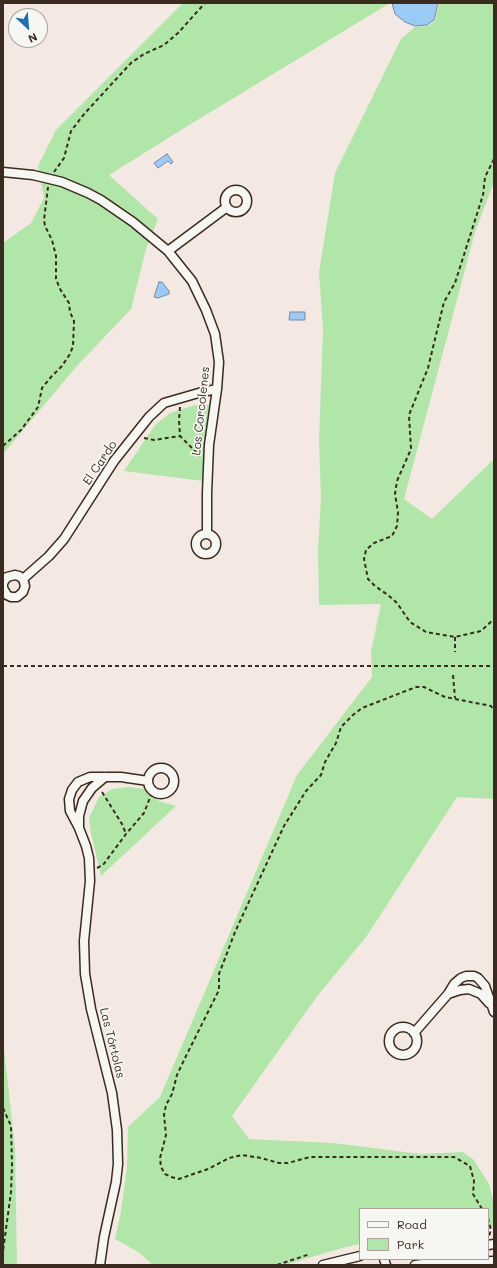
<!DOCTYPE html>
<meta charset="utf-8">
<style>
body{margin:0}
#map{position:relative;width:497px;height:1268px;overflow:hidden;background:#f4e9e2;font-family:Mali,sans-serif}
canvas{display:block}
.frame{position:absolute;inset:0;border:4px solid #3b2a1e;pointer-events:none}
.legend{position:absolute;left:359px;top:1208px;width:130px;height:52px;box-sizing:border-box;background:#f6f6f2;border:1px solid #aba49d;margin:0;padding:5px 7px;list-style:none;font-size:12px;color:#3b2a1e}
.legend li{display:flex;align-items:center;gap:8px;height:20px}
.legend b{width:20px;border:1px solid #aba49d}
.north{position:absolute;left:8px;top:8px;width:40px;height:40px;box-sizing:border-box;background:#f6f6f2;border:1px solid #aba49d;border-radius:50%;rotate:154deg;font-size:11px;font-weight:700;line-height:16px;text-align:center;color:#3b2a1e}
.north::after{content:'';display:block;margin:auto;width:14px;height:18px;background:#1f6fb2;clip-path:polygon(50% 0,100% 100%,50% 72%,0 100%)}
</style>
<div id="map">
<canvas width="497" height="1268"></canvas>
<div class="frame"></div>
<ul class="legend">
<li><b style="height:5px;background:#f6f6f2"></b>Road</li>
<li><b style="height:11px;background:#b0e6a8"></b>Park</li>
</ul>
<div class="north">N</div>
</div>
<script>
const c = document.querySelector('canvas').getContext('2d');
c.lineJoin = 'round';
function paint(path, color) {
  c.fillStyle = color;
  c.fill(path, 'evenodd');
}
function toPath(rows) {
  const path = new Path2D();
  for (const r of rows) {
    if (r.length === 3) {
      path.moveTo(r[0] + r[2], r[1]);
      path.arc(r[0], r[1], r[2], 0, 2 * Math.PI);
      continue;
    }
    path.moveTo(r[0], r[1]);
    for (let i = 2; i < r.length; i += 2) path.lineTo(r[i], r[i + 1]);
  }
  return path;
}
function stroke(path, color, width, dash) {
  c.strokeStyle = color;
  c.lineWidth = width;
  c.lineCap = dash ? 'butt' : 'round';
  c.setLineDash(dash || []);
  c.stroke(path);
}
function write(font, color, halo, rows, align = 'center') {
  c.font = font + ' Mali,sans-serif';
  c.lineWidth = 3.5;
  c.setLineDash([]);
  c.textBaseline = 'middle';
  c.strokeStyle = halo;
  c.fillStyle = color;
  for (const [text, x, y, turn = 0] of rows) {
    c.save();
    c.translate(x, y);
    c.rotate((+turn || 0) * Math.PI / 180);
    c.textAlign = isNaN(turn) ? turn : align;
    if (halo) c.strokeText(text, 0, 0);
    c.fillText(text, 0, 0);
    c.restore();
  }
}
paint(toPath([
 [183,3,390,3,181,130,109,175,158,219,146,249,131,309,76,367,3,454,3,243,31,223,44,198,38,166,56,130],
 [439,3,494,3,494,182,475,232,404,499,432,519,494,459,494,799,457,797,366,937,318,995,232,1116,249,1139,333,1143,421,1154,463,1152,474,1160,489,1184,494,1203,494,1227,488,1227,488,1209,360,1209,360,1244,342,1248,285,1265,153,1265,138,1252,115,1239,121,1211,127,1167,128,1127,160,1097,297,775,372,677,371,652,381,604,319,605,318,551,321,498,319,442,323,329,319,272,335,173,401,39,415,27,428,26,435,21],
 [195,405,213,405,203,481,124,471,155,425,170,413],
 [129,787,145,789,159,801,176,806,101,876,91,833,89,818,99,797,112,789],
 [3,1039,15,1149,17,1265,3,1265]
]), '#b0e6a8');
const water = toPath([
 [392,3,438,3,434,20,427,25,415,26,405,22,395,14,392,3],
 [167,154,173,162,171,164,168,161,158,168,154,163,167,154],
 [159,282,162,282,169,291,169,294,158,298,154,297,159,282],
 [290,312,305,312,305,320,289,320,290,312]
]);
paint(water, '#9acbf6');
stroke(water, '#748ba0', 1);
const minor = toPath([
 [3,172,33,175,62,182,88,193,101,200,133,222,168,251,192,281,206,310,215,334,219,362,217,389,209,445,207,493,207,534],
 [236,201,11],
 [168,251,227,207],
 [206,544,10],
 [23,579,49,556,64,539,114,461,149,417,164,403,202,392,217,389],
 [3,586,3,583,7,577,15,575,19,576,23,579,25,586,23,592,17,597,11,597,7,595,3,588],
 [161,781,13],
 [79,827,79,816,83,801,92,788,105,777],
 [448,994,460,990,469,989,481,994,489,1003],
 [403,1041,14],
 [414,1033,448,994,454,984,461,978,466,976,474,976,478,978,485,986,494,1012],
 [488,1245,494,1244],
 [384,1259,386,1265],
 [100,1265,104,1237,116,1182,118,1164,117,1130,112,1093,91,1009,85,974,84,941,90,881,89,858,86,846,79,828,70,811,69,799,72,790,78,782,90,777,121,777,148,781],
 [323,1265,360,1256],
 [415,1265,430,1263,494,1261]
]);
stroke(minor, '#3b2a1e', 11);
stroke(toPath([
 [494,159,485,177,483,195,455,283,444,302,428,368,409,415,411,449,397,481,395,494,398,512,397,526,392,536,374,543,366,550,364,559,368,579,375,586,388,595,397,603,410,622,426,632,455,637,481,631,494,619],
 [54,172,64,158,71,131,85,113,131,63,144,54,164,45,178,33,205,3],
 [180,407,179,420,180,436,200,456],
 [144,438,154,440,180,436],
 [3,446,21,430,38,407,42,388,51,377,62,366,70,354,73,346,74,321,70,312,69,303,60,289,56,279,56,256,52,240,45,226,44,220,48,187],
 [455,637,455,652],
 [3,666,494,666],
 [453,675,455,698],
 [102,792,122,824,126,834],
 [97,868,103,865,126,834,144,813,153,790],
 [3,1108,11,1126,12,1165,11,1192,3,1251],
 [482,1209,473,1194,474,1181,470,1166,454,1157,310,1157,288,1163,279,1163,261,1158,242,1155,229,1158,208,1169,179,1179,171,1177,165,1174,161,1167,160,1158,166,1135,164,1115,166,1105,172,1094,177,1075,185,1058,219,990,219,974,235,932,284,826,306,791,321,775,325,762,336,743,341,727,353,715,362,708,416,687,424,687,445,697,491,706,494,711],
 [488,1218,491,1230,489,1236],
 [277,1265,310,1254]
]), '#3b2a1e', 2, [4, 3]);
stroke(minor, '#f6f6f2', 8);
write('12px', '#3b2a1e', '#f6f6f2', [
 ["Los Corcolenes",201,411,-84],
 ["El Cardo",100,463,-56],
 ["Las Tórtolas",112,1043,76]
]);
</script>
